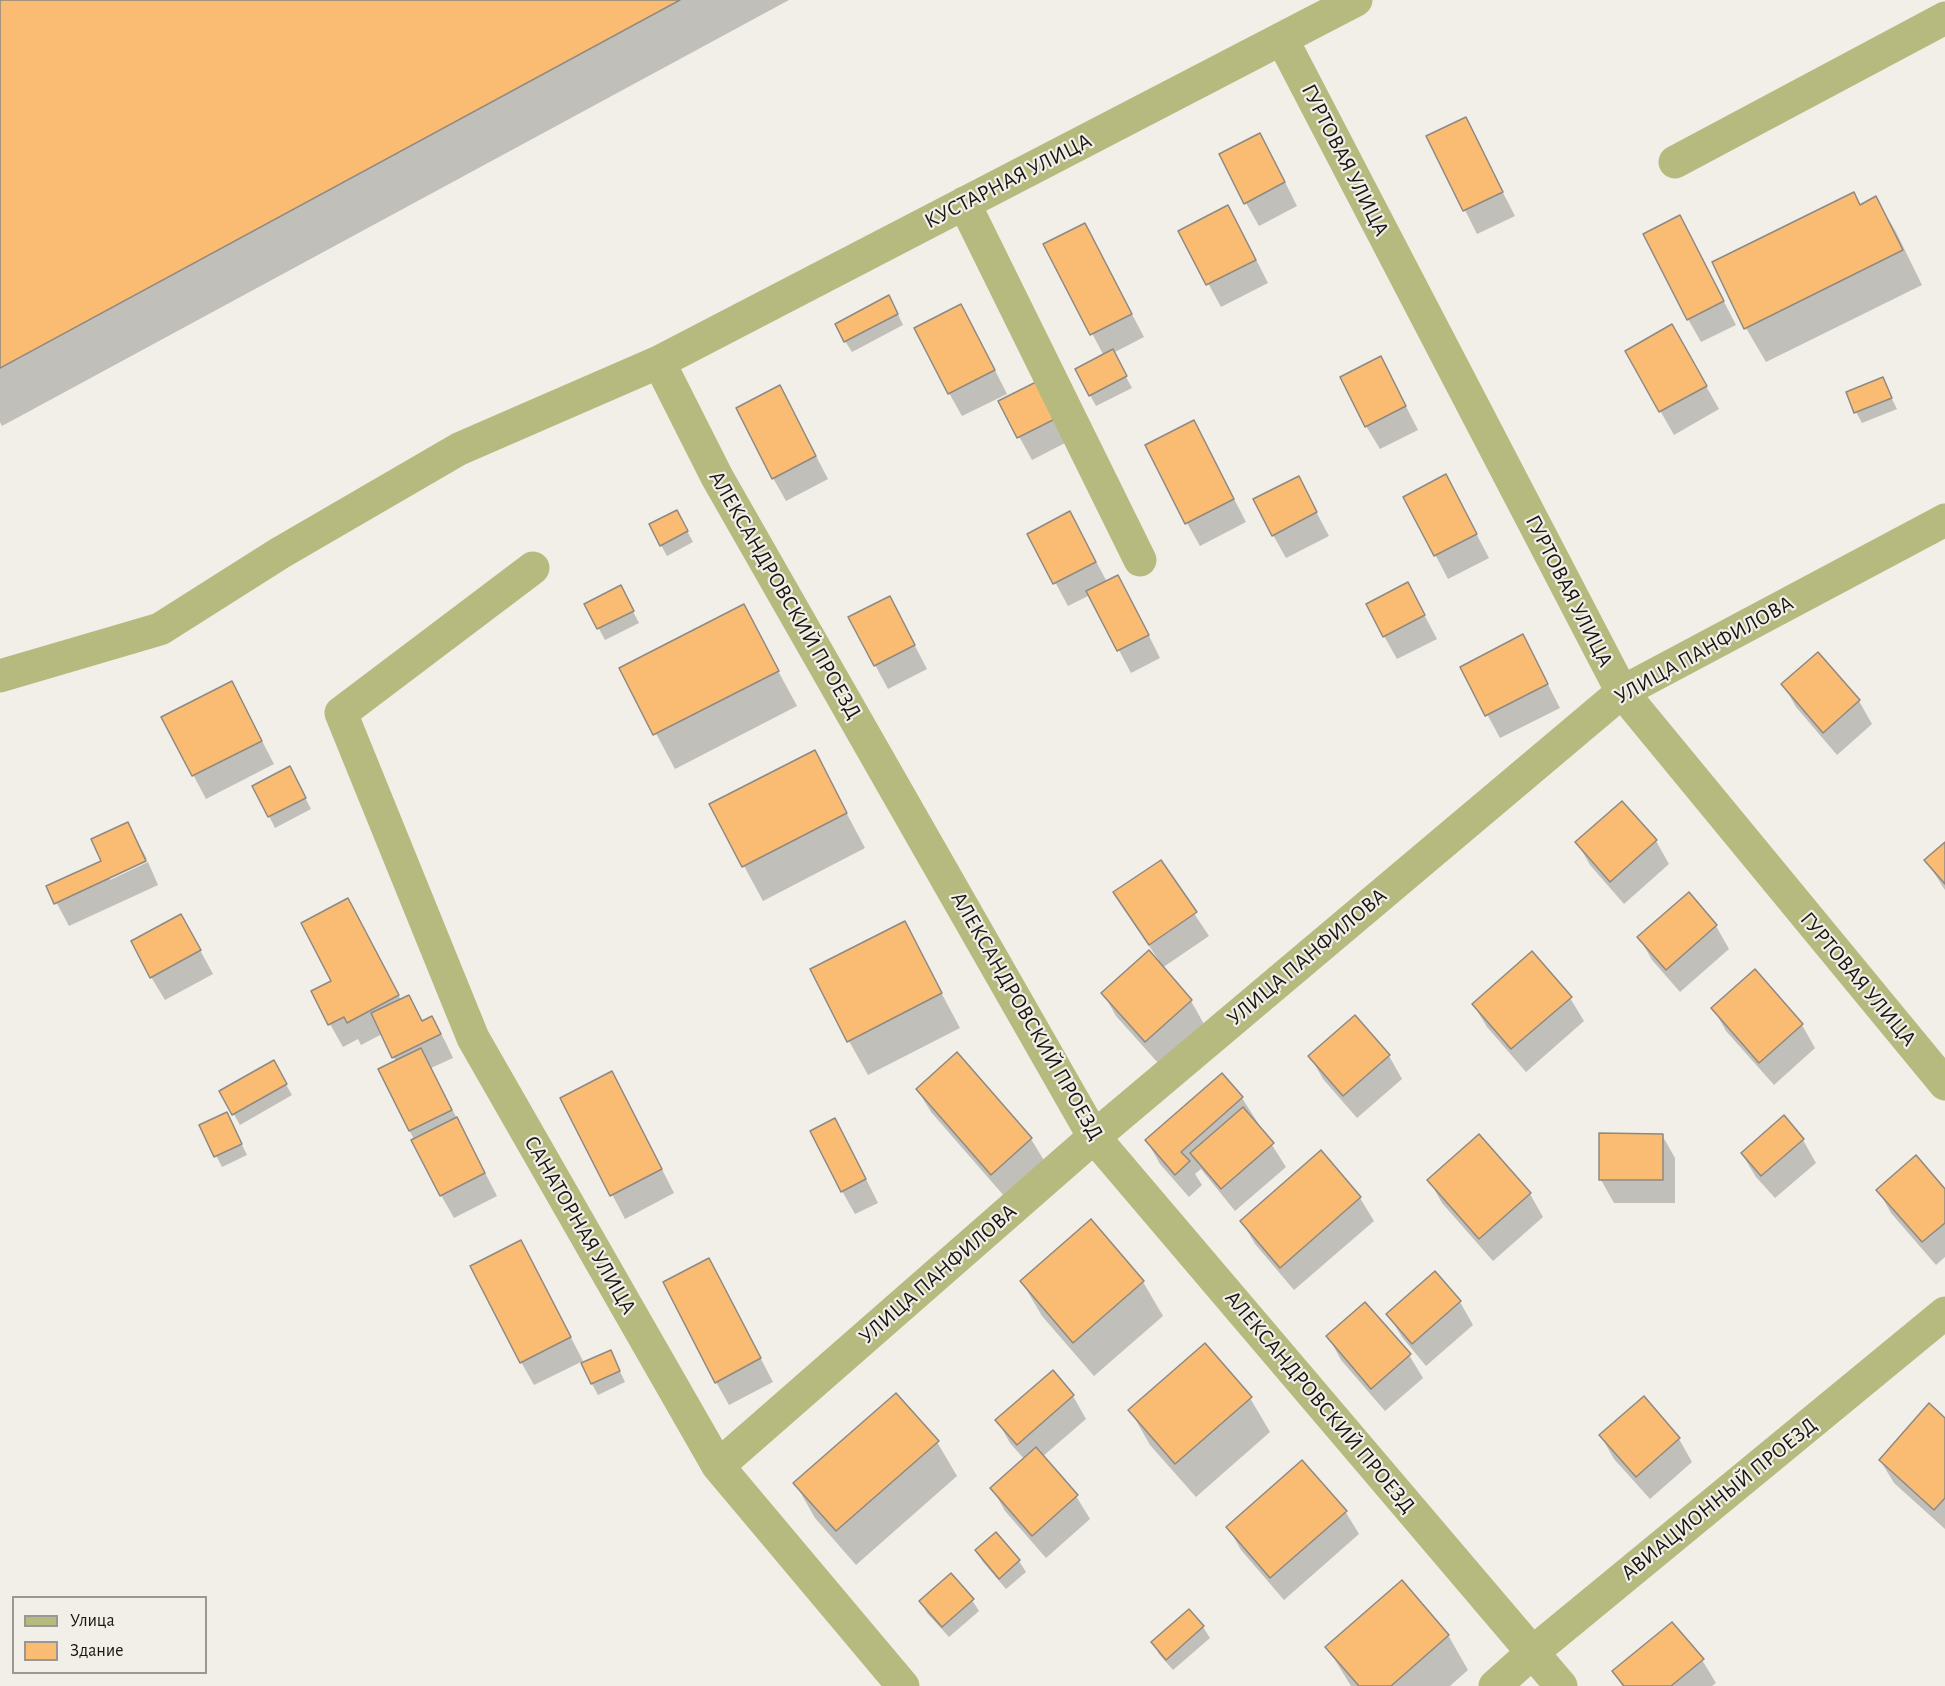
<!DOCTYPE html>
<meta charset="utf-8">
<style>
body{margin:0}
#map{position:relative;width:1945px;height:1686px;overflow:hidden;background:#f2efe8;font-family:"Alegreya Sans",sans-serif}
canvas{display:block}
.legend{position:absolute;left:12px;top:1596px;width:195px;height:78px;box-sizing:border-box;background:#f2efe8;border:2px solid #9a9893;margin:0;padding:8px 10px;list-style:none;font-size:18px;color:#171613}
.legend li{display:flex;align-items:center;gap:12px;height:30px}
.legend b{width:30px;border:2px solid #9a9893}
</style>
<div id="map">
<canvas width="1945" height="1686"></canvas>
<ul class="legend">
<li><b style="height:8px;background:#b7ba7f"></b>Улица</li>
<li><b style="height:16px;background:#fabb72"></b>Здание</li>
</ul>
</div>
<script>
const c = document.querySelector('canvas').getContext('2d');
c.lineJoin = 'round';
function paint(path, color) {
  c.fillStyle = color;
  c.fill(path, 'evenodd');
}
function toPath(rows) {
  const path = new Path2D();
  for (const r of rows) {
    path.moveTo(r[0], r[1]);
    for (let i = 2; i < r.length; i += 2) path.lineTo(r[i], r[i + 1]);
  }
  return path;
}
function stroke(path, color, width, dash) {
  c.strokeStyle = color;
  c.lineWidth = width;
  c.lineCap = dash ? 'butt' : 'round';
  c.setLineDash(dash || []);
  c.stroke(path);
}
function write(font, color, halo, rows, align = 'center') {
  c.font = font + ' "Alegreya Sans",sans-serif';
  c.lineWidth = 4.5;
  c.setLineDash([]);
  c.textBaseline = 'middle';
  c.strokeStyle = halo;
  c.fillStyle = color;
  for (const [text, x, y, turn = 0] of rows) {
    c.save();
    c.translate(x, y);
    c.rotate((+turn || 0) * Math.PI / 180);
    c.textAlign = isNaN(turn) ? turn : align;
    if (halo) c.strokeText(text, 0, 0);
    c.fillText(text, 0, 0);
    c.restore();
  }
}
paint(toPath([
 [0,0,789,0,2,426,0,422],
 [1465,119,1515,216,1477,234,1428,137],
 [1273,158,1297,206,1259,226,1246,203],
 [1876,198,1896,232,1922,285,1766,362,1746,328],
 [1680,217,1736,325,1701,342,1688,319],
 [1241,230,1268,283,1221,307,1180,231],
 [1045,244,1097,248,1144,337,1113,353,1132,388,1096,406,1090,395,1104,356],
 [895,308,903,325,852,352,845,341],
 [1672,326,1719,409,1674,435,1627,352],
 [974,329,1007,394,962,416,949,393],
 [1882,379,1897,409,1862,423,1856,412],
 [1393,381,1418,430,1380,449,1366,426],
 [1035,384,1067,442,1032,460,1000,402],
 [780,387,828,479,786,501,773,478],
 [1206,445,1246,522,1200,546,1187,523],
 [1446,476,1489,558,1448,579,1405,497],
 [1298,478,1329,536,1286,558,1273,535],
 [1070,513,1107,582,1131,600,1160,658,1131,673,1090,595,1068,606,1029,534],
 [683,523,693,542,667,556,661,545],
 [1408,584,1437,639,1397,659,1384,636],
 [626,598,639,623,605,640,586,604],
 [743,606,797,706,675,769,621,668],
 [850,618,902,621,927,669,888,689],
 [1523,636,1560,708,1500,738,1462,668],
 [1783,684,1859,701,1872,724,1837,755,1796,707],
 [244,706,274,764,206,799,163,718],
 [814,752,865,848,763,901,711,805],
 [295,779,311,809,275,828,254,786],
 [1622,803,1656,841,1669,864,1624,904,1590,865,1577,842],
 [128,824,147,859,110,876,110,880,148,862,158,885,69,926,48,887,103,861],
 [1945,844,1945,890,1926,860],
 [1160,862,1209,936,1162,968,1191,1001,1204,1024,1159,1064,1116,1016,1103,993,1159,961,1115,893],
 [361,923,401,1000,408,997,423,1023,432,1018,445,1041,453,1058,431,1068,497,1196,454,1218,441,1195,380,1070,396,1062,382,1034,361,1045,358,1039,343,1047,330,1024,333,981],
 [904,923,960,1028,868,1075,849,1041],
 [1716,926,1729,949,1680,992,1652,960,1639,937],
 [194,939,213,974,165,1000,151,977],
 [1570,998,1584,1021,1526,1072,1487,1027,1473,1004],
 [1713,1008,1802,1025,1815,1048,1774,1085,1726,1031],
 [957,1054,1031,1139,1045,1162,1005,1197,931,1112,917,1089],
 [1310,1056,1389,1056,1402,1079,1357,1118,1323,1079],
 [273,1062,292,1095,240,1125,221,1092],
 [1222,1075,1242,1098,1286,1167,1235,1211,1201,1169,1195,1174,1202,1185,1189,1197,1160,1164,1147,1141],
 [625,1096,674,1193,625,1219,562,1099],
 [227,1114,247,1155,222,1167,201,1126],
 [1662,1135,1675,1158,1675,1203,1614,1203,1601,1180],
 [1479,1137,1530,1194,1543,1217,1493,1261,1442,1203,1429,1180],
 [1803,1140,1816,1163,1775,1198,1756,1177,1742,1154],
 [848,1143,878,1203,855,1214,842,1191],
 [1878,1190,1945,1191,1945,1257,1936,1265,1891,1213],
 [1360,1198,1374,1221,1294,1290,1255,1244,1242,1221],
 [1091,1222,1143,1282,1163,1316,1094,1376,1042,1316,1022,1282],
 [709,1260,773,1382,729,1405,716,1382],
 [534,1265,583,1361,534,1385,521,1362],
 [1460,1302,1473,1325,1426,1366,1402,1337,1388,1314],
 [1328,1336,1409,1355,1423,1378,1385,1411,1341,1360],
 [616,1363,625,1382,598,1395,592,1384],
 [1052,1372,1073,1396,1086,1419,1042,1457,1076,1496,1090,1519,1046,1558,1005,1511,992,1488,1025,1460,1010,1443,997,1420],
 [1250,1398,1270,1432,1196,1497,1150,1445,1130,1410],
 [1945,1420,1945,1529,1894,1483,1880,1460],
 [1601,1436,1679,1439,1692,1462,1650,1499,1614,1459],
 [937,1442,957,1476,856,1565,815,1518,795,1483],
 [1345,1511,1359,1534,1284,1600,1241,1550,1228,1527],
 [976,1551,1019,1561,1026,1572,1006,1589,983,1562],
 [972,1600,979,1611,949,1637,927,1613,921,1602],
 [1189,1611,1203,1627,1210,1638,1173,1670,1159,1654,1153,1642],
 [1448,1635,1468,1670,1450,1686,1351,1686,1327,1647],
 [1702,1660,1716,1683,1712,1686,1622,1686,1614,1672]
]), '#0003');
const building = toPath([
 [0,0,680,0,0,368,0,0],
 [1466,117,1503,192,1463,211,1426,136,1466,117],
 [1260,133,1285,182,1244,204,1219,154,1260,133],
 [1854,192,1860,205,1876,196,1903,250,1744,329,1712,262,1854,192],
 [1228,205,1256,260,1206,285,1178,231,1228,205],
 [1680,215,1724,301,1687,320,1643,234,1680,215],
 [1085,223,1132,314,1090,335,1043,244,1085,223],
 [889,295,898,314,844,342,835,324,889,295],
 [961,304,995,370,948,394,914,328,961,304],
 [1672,324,1707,386,1659,412,1625,351,1672,324],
 [1113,349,1127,376,1089,396,1075,369,1113,349],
 [1381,356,1406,406,1365,427,1340,377,1381,356],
 [1883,377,1892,398,1854,413,1846,392,1883,377],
 [1036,382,1055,419,1017,438,998,401,1036,382],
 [780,385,816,456,772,479,736,408,780,385],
 [1194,420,1234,499,1185,524,1145,445,1194,420],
 [1446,474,1477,534,1434,556,1403,497,1446,474],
 [1299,476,1317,512,1272,536,1253,499,1299,476],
 [677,510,688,531,660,546,649,524,677,510],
 [1070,511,1096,562,1053,584,1027,534,1070,511],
 [1118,575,1149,635,1117,651,1086,591,1118,575],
 [1408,582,1425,615,1383,637,1366,604,1408,582],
 [621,585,634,611,597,629,584,604,621,585],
 [890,596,915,645,874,666,848,617,890,596],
 [744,604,779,671,653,735,619,668,744,604],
 [1523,634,1548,684,1485,716,1460,667,1523,634],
 [1818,652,1860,700,1823,733,1781,684,1818,652],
 [232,681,262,741,192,776,161,717,232,681],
 [815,750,847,813,742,867,709,804,815,750],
 [290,766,306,798,268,817,252,786,290,766],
 [1622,801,1657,840,1610,882,1575,842,1622,801],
 [128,822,146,861,54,904,46,886,101,861,91,839,128,822],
 [1945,842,1945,884,1924,860,1945,842],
 [1161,860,1197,912,1149,945,1113,892,1161,860],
 [1689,892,1717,925,1666,970,1637,937,1689,892],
 [348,898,399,995,347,1023,344,1017,328,1025,311,991,331,981,301,923,348,898],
 [181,914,201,950,150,978,131,941,181,914],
 [905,921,942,993,847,1042,810,969,905,921],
 [1149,950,1192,1000,1145,1042,1101,993,1149,950],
 [1532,951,1572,997,1511,1049,1472,1004,1532,951],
 [1755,969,1803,1024,1759,1063,1711,1008,1755,969],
 [409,995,422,1021,432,1016,441,1034,392,1058,371,1013,409,995],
 [1355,1015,1390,1055,1343,1096,1308,1056,1355,1015],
 [421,1048,452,1110,409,1131,378,1069,421,1048],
 [957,1052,1032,1138,991,1175,916,1089,957,1052],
 [274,1060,287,1084,232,1115,219,1091,274,1060],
 [612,1071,662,1169,610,1196,560,1098,612,1071],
 [1222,1073,1243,1097,1181,1152,1190,1161,1175,1175,1145,1140,1222,1073],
 [1243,1107,1274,1143,1221,1189,1190,1153,1243,1107],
 [227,1112,242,1144,214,1157,199,1125,227,1112],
 [1784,1115,1804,1139,1761,1176,1741,1153,1784,1115],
 [457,1117,485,1173,440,1196,411,1140,457,1117],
 [835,1118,866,1179,841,1192,810,1131,835,1118],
 [1599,1133,1663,1134,1663,1180,1599,1180,1599,1133],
 [1479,1134,1531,1193,1479,1239,1427,1180,1479,1134],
 [1321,1150,1361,1197,1280,1268,1240,1221,1321,1150],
 [1916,1155,1945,1189,1945,1223,1922,1242,1876,1190,1916,1155],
 [1091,1219,1144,1281,1073,1343,1020,1281,1091,1219],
 [521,1240,571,1337,520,1363,470,1266,521,1240],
 [709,1258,761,1358,715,1383,663,1282,709,1258],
 [1435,1271,1461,1301,1412,1344,1386,1314,1435,1271],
 [1365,1302,1411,1354,1371,1389,1326,1336,1365,1302],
 [1205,1343,1252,1397,1175,1464,1128,1410,1205,1343],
 [611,1350,620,1371,591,1384,581,1363,611,1350],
 [1053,1370,1074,1395,1017,1445,995,1420,1053,1370],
 [896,1393,939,1441,836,1531,793,1483,896,1393],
 [1644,1396,1680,1438,1636,1477,1599,1435,1644,1396],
 [1929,1403,1945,1418,1945,1498,1934,1510,1879,1460,1929,1403],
 [1036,1447,1078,1495,1032,1536,990,1488,1036,1447],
 [1302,1460,1347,1511,1270,1578,1226,1527,1302,1460],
 [996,1532,1020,1560,999,1579,975,1550,996,1532],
 [951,1573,974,1599,942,1627,919,1601,951,1573],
 [1402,1580,1449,1635,1391,1686,1359,1686,1325,1647,1402,1580],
 [1189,1609,1204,1626,1166,1660,1151,1642,1189,1609],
 [1672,1622,1704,1659,1671,1686,1624,1686,1612,1671,1672,1622]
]);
paint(building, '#fabb72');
stroke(building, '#8e8983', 1.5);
stroke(toPath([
 [1282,39,1622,692,1945,1084],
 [1675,162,1945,18],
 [964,203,1140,560],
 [659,362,717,477,1094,1137,1561,1686],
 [533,568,341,713,473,1038,718,1466,903,1686],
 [0,676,160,629,280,553,459,449,659,362,1356,0],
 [718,1466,1094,1137,1622,692,1945,520],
 [1495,1686,1533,1652,1945,1313]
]), '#b7ba7f', 33);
write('22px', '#171613', '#f2efe8', [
 ["ГУРТОВАЯ УЛИЦА",1345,160,63],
 ["КУСТАРНАЯ УЛИЦА",1008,181,-27],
 ["ГУРТОВАЯ УЛИЦА",1569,591,63],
 ["АЛЕКСАНДРОВСКИЙ ПРОЕЗД",785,595,60],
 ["УЛИЦА ПАНФИЛОВА",1704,650,-29],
 ["УЛИЦА ПАНФИЛОВА",1307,957,-40],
 ["ГУРТОВАЯ УЛИЦА",1858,979,50],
 ["АЛЕКСАНДРОВСКИЙ ПРОЕЗД",1027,1016,60],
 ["САНАТОРНАЯ УЛИЦА",580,1225,60],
 ["УЛИЦА ПАНФИЛОВА",938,1274,-41],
 ["АЛЕКСАНДРОВСКИЙ ПРОЕЗД",1320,1402,50],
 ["АВИАЦИОННЫЙ ПРОЕЗД",1719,1499,-39]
]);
</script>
